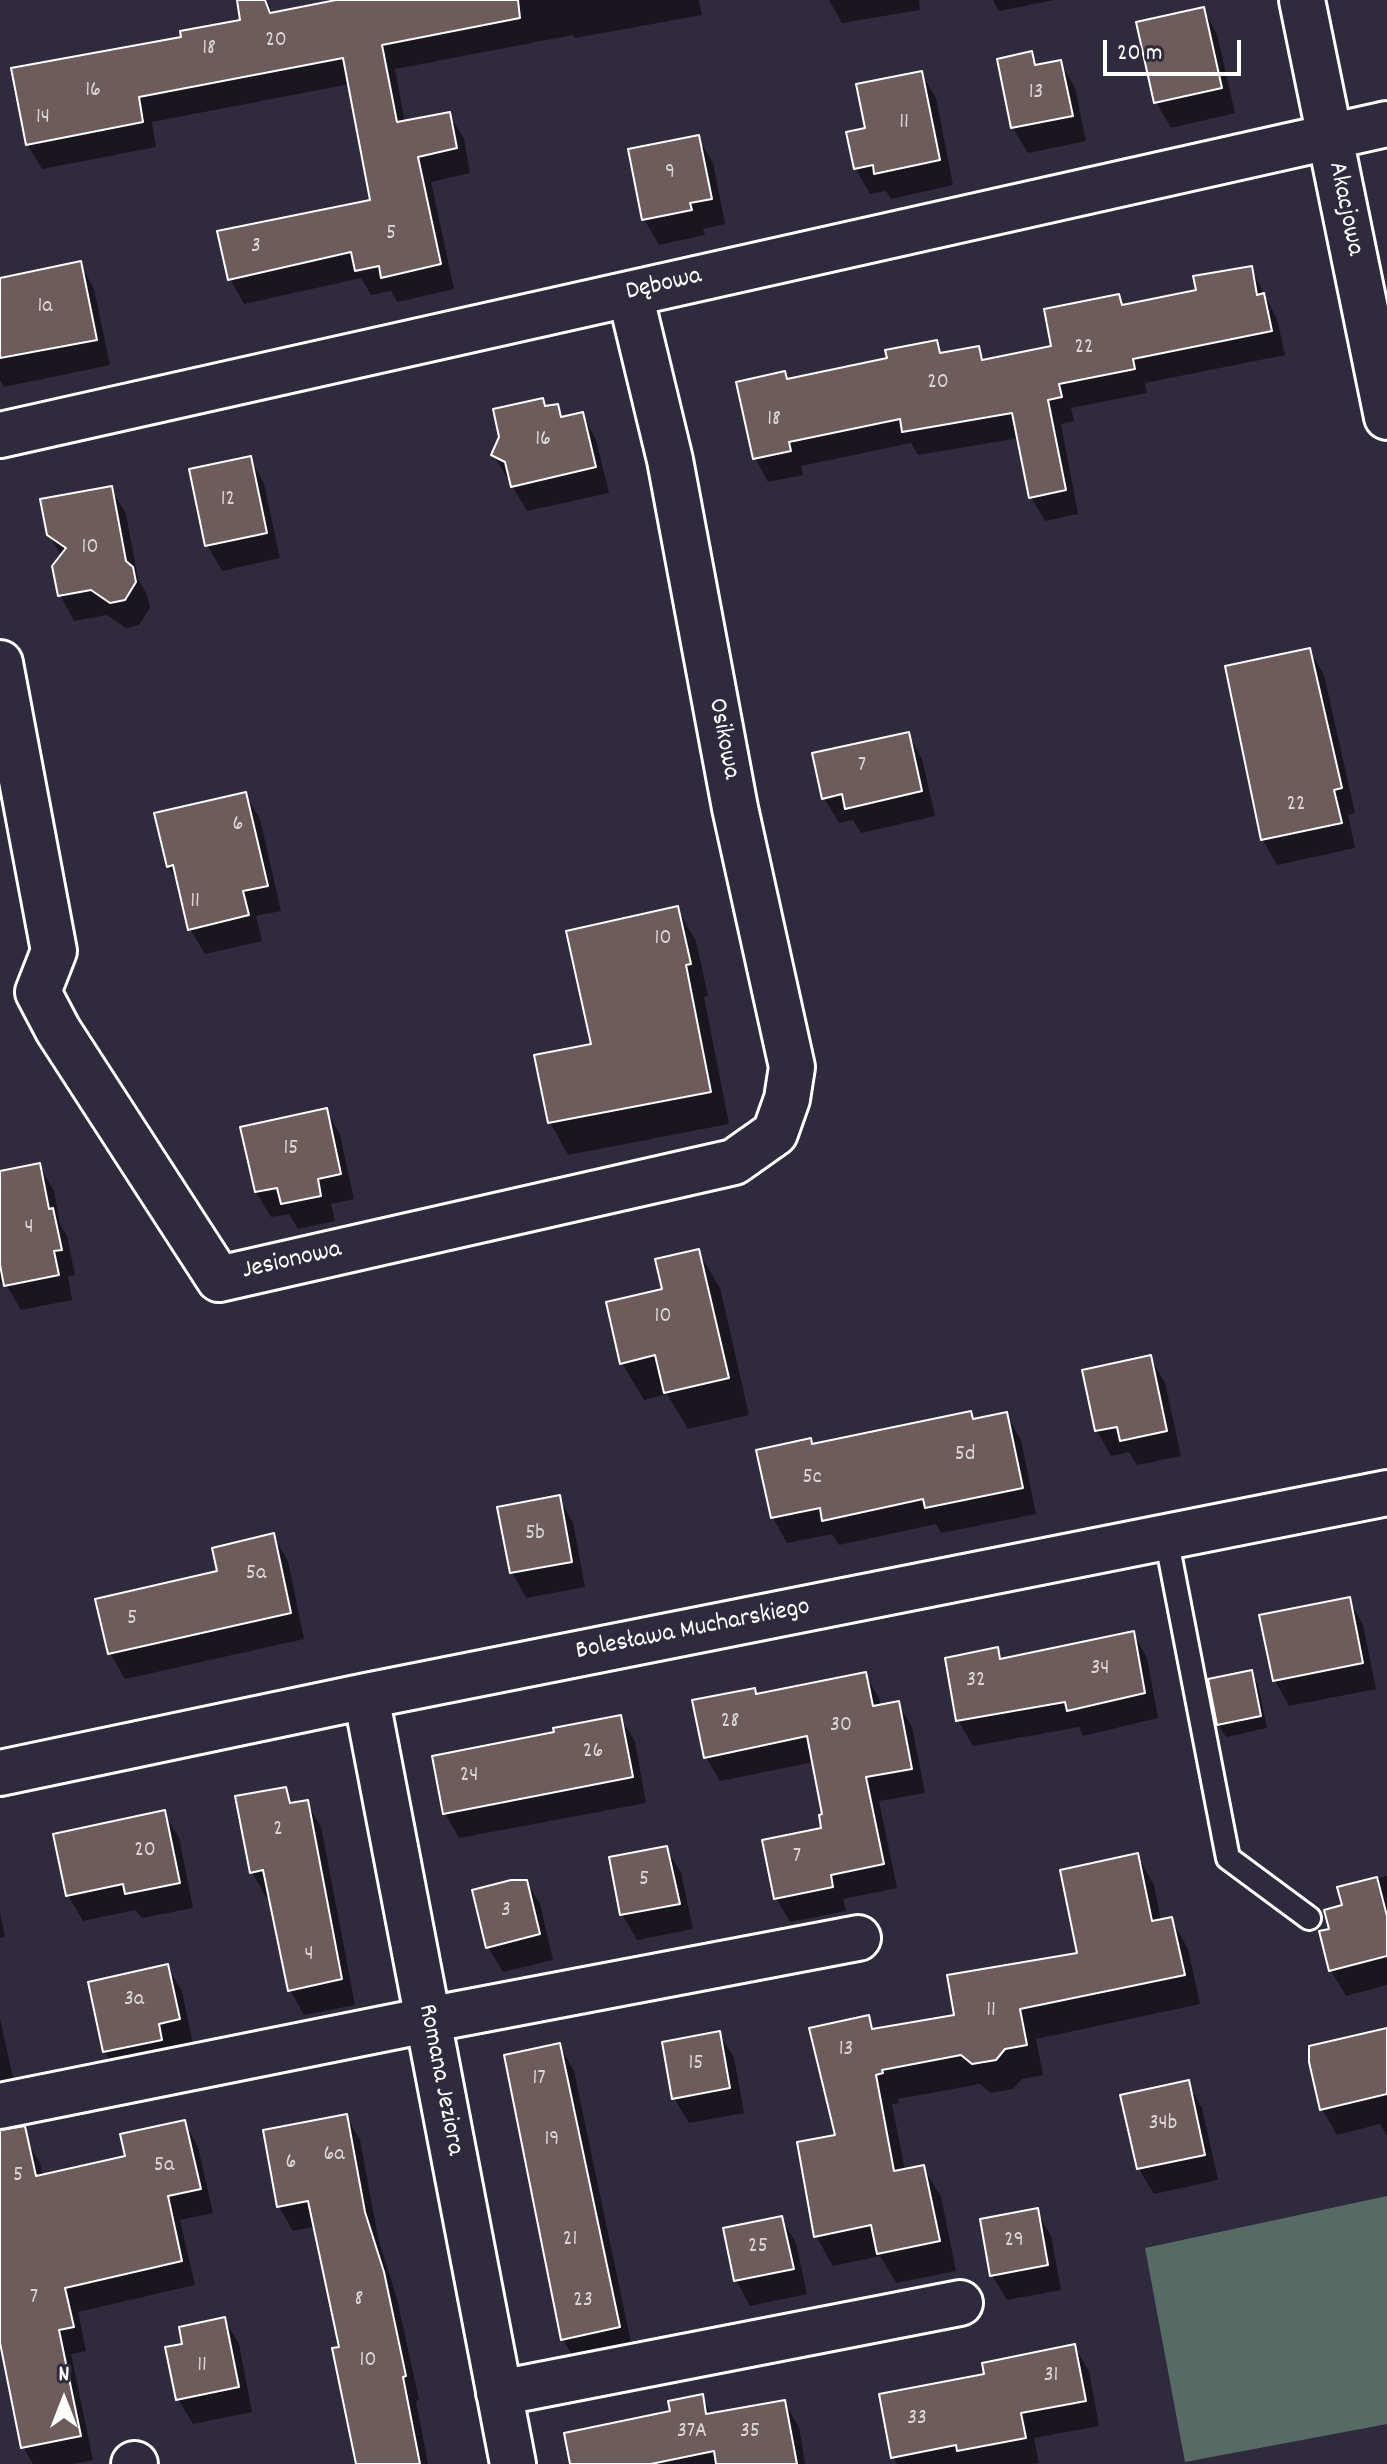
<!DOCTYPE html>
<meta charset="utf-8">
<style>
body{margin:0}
#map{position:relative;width:1387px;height:2464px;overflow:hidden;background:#2f2a3d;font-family:Dekko,sans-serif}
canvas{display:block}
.north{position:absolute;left:24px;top:2360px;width:80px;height:80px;-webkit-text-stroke:6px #2f2a3d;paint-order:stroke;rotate:0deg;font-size:22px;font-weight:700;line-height:32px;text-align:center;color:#fff}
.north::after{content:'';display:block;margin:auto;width:28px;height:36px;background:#fff;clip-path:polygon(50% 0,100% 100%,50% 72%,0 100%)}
.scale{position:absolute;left:1103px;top:40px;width:138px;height:36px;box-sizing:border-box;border:4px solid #fff;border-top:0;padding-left:10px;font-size:24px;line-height:28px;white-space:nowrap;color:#fff;-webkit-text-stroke:6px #2f2a3d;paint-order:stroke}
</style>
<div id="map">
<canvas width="1387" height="2464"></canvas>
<div class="north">N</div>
<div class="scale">20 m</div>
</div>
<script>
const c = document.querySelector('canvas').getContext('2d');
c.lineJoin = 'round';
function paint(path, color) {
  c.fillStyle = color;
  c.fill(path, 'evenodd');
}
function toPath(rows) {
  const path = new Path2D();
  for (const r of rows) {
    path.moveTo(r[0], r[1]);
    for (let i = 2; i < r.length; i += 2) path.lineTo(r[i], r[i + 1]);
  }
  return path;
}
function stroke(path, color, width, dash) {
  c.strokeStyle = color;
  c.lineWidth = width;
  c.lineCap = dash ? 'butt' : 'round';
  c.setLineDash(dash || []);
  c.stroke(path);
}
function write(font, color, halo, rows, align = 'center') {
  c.font = font + ' Dekko,sans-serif';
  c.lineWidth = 8;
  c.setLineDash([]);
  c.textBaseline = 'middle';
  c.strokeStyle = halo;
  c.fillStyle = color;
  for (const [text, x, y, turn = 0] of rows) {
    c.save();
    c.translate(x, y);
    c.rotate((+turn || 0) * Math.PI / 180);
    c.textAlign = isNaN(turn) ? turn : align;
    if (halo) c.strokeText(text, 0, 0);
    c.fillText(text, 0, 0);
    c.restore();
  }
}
paint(toPath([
 [1387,2196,1387,2424,1185,2462,1145,2248]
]), '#576b65');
paint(toPath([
 [239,0,267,0,273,14,347,0,699,0,702,15,575,38,573,35,395,69,405,123,449,114,464,139,470,173,431,182,454,289,397,302,391,291,371,295,361,278,244,304,230,279,373,202,350,84,152,122,156,147,42,169,27,144,184,38,242,21],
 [829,0,919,0,920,10,842,23],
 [993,0,1054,0,999,11],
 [1203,9,1217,34,1235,113,1171,128,1156,102],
 [1031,54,1039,67,1060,62,1075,88,1086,141,1028,153,1013,128,999,61],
 [921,73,936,98,953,185,891,199,886,191,870,194,856,169,868,129],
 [698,138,713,163,725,224,703,229,705,235,659,245,644,219],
 [80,263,94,289,110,365,4,387,0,380,0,280],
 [1251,268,1277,319,1285,355,1145,383,1147,393,1071,408,1074,421,1061,424,1078,514,1045,521,1031,497,1019,438,918,455,911,443,801,466,803,475,768,482,755,458,784,373,789,381,889,360,936,343,943,355,978,348,986,362,1054,348,1118,296,1124,306,1199,292],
 [542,400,547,408,557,406,564,418,582,414,596,440,609,493,527,511,493,454],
 [250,458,264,484,280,558,222,571,207,545],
 [111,488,126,514,138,579,147,594,150,608,139,625,126,628,107,615,74,621,60,595,62,557,49,535],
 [1309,650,1324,675,1355,813,1348,815,1355,848,1277,865,1263,840,1227,668],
 [908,734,922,759,935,816,861,833,853,820,839,823,824,798],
 [245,794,260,819,281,911,256,916,262,941,205,954,190,929,180,886,168,866],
 [677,908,696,941,708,996,704,997,729,1124,568,1155,550,1122],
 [326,1110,340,1135,354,1199,331,1204,335,1221,298,1229,289,1214,271,1217,256,1192,243,1129],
 [39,1165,54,1191,60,1224,67,1236,75,1275,68,1276,72,1300,21,1310,8,1288,0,1283,0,1173],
 [698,1251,720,1288,749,1415,688,1429,667,1394,644,1400,622,1363,664,1290],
 [1150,1357,1165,1383,1181,1456,1137,1465,1129,1452,1111,1456,1097,1431],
 [970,1413,974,1421,1006,1414,1021,1440,1036,1514,941,1533,936,1524,839,1545,832,1534,787,1543,773,1518,759,1451,810,1441,814,1446],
 [559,1498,573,1523,585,1587,526,1598,512,1572],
 [273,1535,288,1561,304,1639,125,1679,110,1653],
 [1349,1599,1363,1625,1376,1689,1289,1706,1275,1680],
 [1133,1633,1147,1658,1158,1718,1083,1736,1079,1727,973,1746,958,1720,997,1649,1003,1660],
 [1251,1672,1258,1685,1267,1728,1226,1737,1218,1724],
 [865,1674,879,1698,881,1707,898,1703,912,1727,925,1793,879,1801,897,1888,843,1899,846,1911,790,1922,776,1898,824,1830,824,1816,814,1762,720,1781,706,1757,754,1690,757,1696],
 [620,1717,635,1742,646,1803,459,1838,445,1813,556,1734],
 [285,1789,294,1804,306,1802,321,1827,355,2005,304,2015,290,1990,270,1897,266,1897,252,1872],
 [164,1813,179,1838,193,1908,142,1918,135,1910,83,1921,68,1895],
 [666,1848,681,1873,693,1929,637,1940,622,1914],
 [1137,1855,1154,1885,1161,1921,1171,1919,1188,1949,1200,2004,1036,2039,1043,2075,1022,2079,1013,2089,991,2093,980,2084,898,2099,899,2103,892,2104,905,2171,923,2167,941,2197,956,2271,896,2283,880,2256,833,2266,816,2236,868,2017,876,2031,956,2017,1080,1954],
 [1387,1876,1387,1985,1346,1996,1331,1971,1321,1933,1331,1931,1345,1907,1340,1888],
 [525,1879,540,1904,553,1960,503,1972,488,1947,474,1891],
 [0,1912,5,1937,0,1938],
 [167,1966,182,1991,193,2045,172,2049,120,2077,105,2052,90,1984],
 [0,2019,16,2091,0,2094],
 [1387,2030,1387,2136,1380,2124,1337,2135,1322,2109,1308,2048],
 [719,2033,734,2058,744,2113,689,2123,674,2098],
 [559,2045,574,2071,633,2352,577,2364,563,2339],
 [1188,2082,1202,2108,1218,2180,1154,2194,1139,2169,1123,2096],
 [346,2116,360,2140,378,2238,397,2299,419,2400,416,2401,428,2464,358,2464,341,2348,316,2226,293,2231,279,2207],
 [184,2122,198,2147,213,2213,180,2220,195,2285,78,2312,86,2351,71,2354,93,2460,72,2464,33,2464,23,2447,0,2337,0,2144,26,2139,40,2163,43,2176,127,2158],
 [1036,2210,1051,2236,1061,2290,1007,2300,992,2275],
 [781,2218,796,2243,807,2294,750,2306,736,2280],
 [224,2319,239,2344,252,2412,193,2424,178,2399,184,2345],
 [1074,2346,1089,2371,1099,2426,1034,2438,1039,2463,1033,2464,897,2464,893,2457,986,2376],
 [702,2397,712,2415,784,2402,799,2427,805,2464,572,2464]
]), '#0007');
const building = toPath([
 [237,0,265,0,270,13,336,0,518,0,520,18,382,45,397,122,450,112,457,148,418,157,441,264,381,278,379,266,355,271,351,252,228,280,217,231,370,200,343,58,139,97,143,122,26,145,11,68,181,37,180,31,240,20,237,0],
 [1204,7,1222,88,1154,103,1136,22,1204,7],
 [1032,51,1035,65,1061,60,1073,116,1011,128,997,59,1032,51],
 [922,71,940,160,874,174,873,165,854,169,846,132,865,128,856,84,922,71],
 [699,135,712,199,690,203,692,210,642,220,628,149,699,135],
 [81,261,97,340,0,358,0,278,81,261],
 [1252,266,1257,295,1264,293,1272,331,1133,359,1135,369,1059,384,1062,397,1048,400,1066,490,1029,498,1012,413,902,432,900,419,789,442,791,451,753,459,736,382,785,371,787,379,887,358,885,350,937,340,940,353,979,346,982,360,1051,346,1044,309,1119,294,1122,305,1196,290,1193,276,1252,266],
 [543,398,545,406,558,404,561,417,583,412,596,467,511,487,505,462,491,455,499,437,493,409,543,398],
 [251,456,267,533,205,546,189,469,251,456],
 [112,486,126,561,133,567,136,582,125,600,110,603,91,590,58,596,52,566,66,548,47,535,40,499,112,486],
 [1310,648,1342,788,1334,790,1342,823,1261,840,1225,666,1310,648],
 [909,732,922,791,845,809,842,794,822,799,812,753,909,732],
 [246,792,268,886,243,891,249,915,188,930,173,865,167,867,154,813,246,792],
 [678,906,691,964,686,965,711,1092,548,1123,534,1055,591,1044,566,931,678,906],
 [327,1108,341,1174,318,1179,321,1196,281,1204,277,1188,255,1192,240,1127,327,1108],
 [40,1163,49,1209,53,1208,62,1250,54,1251,59,1275,4,1286,0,1265,0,1171,40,1163],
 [699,1249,729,1378,664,1393,655,1355,620,1364,606,1302,662,1289,655,1259,699,1249],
 [1151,1355,1167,1431,1120,1441,1117,1427,1095,1431,1082,1370,1151,1355],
 [971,1411,973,1419,1007,1412,1023,1488,925,1508,923,1499,822,1521,820,1508,771,1518,756,1450,811,1438,812,1444,971,1411],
 [560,1495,572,1562,510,1573,497,1507,560,1495],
 [274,1533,291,1613,108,1654,95,1599,217,1571,212,1548,274,1533],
 [1350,1597,1363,1663,1273,1681,1259,1615,1350,1597],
 [1134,1631,1145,1693,1067,1711,1065,1702,956,1721,945,1658,998,1647,1000,1659,1134,1631],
 [1252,1670,1261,1716,1217,1725,1208,1679,1252,1670],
 [866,1672,873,1706,899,1701,912,1769,866,1777,884,1864,831,1875,833,1887,774,1899,762,1840,821,1828,819,1815,822,1814,807,1736,704,1758,692,1700,755,1688,756,1694,866,1672],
 [621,1715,633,1777,443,1814,432,1756,554,1732,553,1728,621,1715],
 [286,1787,290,1803,308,1800,342,1979,288,1991,263,1870,250,1873,235,1796,286,1787],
 [165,1810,180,1883,125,1894,123,1884,66,1896,53,1834,165,1810],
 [667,1846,680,1904,620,1915,609,1857,667,1846],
 [1138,1853,1152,1921,1172,1917,1185,1975,1020,2009,1027,2045,1005,2049,996,2060,972,2064,961,2055,882,2070,883,2073,876,2075,894,2171,924,2165,940,2241,877,2254,871,2225,814,2237,797,2142,835,2135,809,2028,869,2015,872,2029,954,2015,947,1975,1077,1953,1060,1870,1138,1853],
 [1377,1877,1387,1916,1387,1956,1329,1971,1319,1931,1329,1929,1324,1910,1342,1905,1337,1887,1377,1877],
 [511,1880,527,1880,540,1934,486,1948,472,1890,511,1880],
 [168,1964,180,2019,159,2024,162,2040,103,2052,88,1982,168,1964],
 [1387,2028,1387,2094,1320,2110,1309,2062,1309,2046,1387,2028],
 [720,2031,730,2088,672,2099,662,2042,720,2031],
 [560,2043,620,2327,561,2340,504,2055,560,2043],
 [1189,2080,1205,2155,1137,2169,1120,2095,1189,2080],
 [347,2114,365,2212,384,2272,406,2376,403,2377,420,2464,356,2464,332,2348,339,2347,308,2201,277,2207,263,2130,347,2114],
 [185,2120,201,2189,168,2196,182,2261,65,2288,74,2327,59,2330,81,2436,21,2448,0,2343,0,2130,25,2126,36,2176,125,2156,120,2134,185,2120],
 [1038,2208,1048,2265,990,2276,980,2219,1038,2208],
 [782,2216,794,2269,734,2281,723,2228,782,2216],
 [225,2317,239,2387,176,2400,165,2347,182,2344,179,2327,225,2317],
 [1075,2344,1086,2401,1021,2413,1026,2438,957,2451,956,2445,891,2458,879,2394,984,2374,982,2363,1075,2344],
 [703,2394,706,2414,785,2400,797,2464,716,2464,714,2451,651,2464,570,2464,564,2433,670,2411,668,2401,703,2394]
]);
paint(building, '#6e5b5b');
stroke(building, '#fff', 2);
const service = toPath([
 [1166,1537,1228,1858,1309,1918]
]);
const minor = toPath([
 [1302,0,1387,417],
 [0,435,1387,124],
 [0,663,54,951,38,992],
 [38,992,58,1030,219,1279,734,1162,775,1133,787,1099,792,1067,735,808,670,460,630,294],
 [366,1696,513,2464],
 [0,1773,366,1696,1387,1493],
 [0,2106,427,2020,858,1938],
 [499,2393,960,2303],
 [134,2464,135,2464]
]);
stroke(service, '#fff', 28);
stroke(minor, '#fff', 50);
stroke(service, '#2f2a3d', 22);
stroke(minor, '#2f2a3d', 44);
write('22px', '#dbd6d6', null, [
 ["20",276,42],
 ["18",209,50],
 ["16",93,92],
 ["13",1036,94],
 ["14",43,119],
 ["11",904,124],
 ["9",670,174],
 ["5",391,235],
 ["3",256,248],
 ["1a",45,308],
 ["22",1084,349],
 ["20",938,384],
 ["18",774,421],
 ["16",543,441],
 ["12",228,501],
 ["10",90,549],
 ["7",862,767],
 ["22",1296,806],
 ["6",238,826],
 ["11",195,903],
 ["10",663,940],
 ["15",291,1150],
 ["4",29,1229],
 ["10",663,1318],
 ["5d",965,1456],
 ["5c",812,1479],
 ["5b",535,1535],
 ["5a",256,1575],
 ["5",132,1620],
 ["34",1100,1670],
 ["32",976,1682],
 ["28",730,1723],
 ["30",841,1727],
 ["26",593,1753],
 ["24",469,1777],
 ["2",278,1831],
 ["20",145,1852],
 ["7",797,1858],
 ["5",644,1881],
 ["3",506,1912],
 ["4",309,1956],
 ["3a",134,2001],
 ["11",991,2012],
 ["13",846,2051],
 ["15",696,2065],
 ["17",539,2080],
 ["34b",1163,2125],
 ["19",552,2141],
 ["6a",334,2156],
 ["6",291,2164],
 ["5a",164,2167],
 ["5",18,2177],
 ["21",570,2241],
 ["29",1014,2242],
 ["25",758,2248],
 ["7",34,2299],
 ["8",359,2301],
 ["23",583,2302],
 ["10",368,2362],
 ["11",202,2367],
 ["31",1051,2377],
 ["33",917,2420],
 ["37A",692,2433],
 ["35",750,2433]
]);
write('26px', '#fff', '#2f2a3d', [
 ["Akacjowa",1344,209,78],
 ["Dębowa",664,286,-13],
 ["Osikowa",722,739,79],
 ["Jesionowa",292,1262,-13],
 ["Bolesława Mucharskiego",693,1631,-11],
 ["Romana Jeziora",439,2080,79]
]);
</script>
